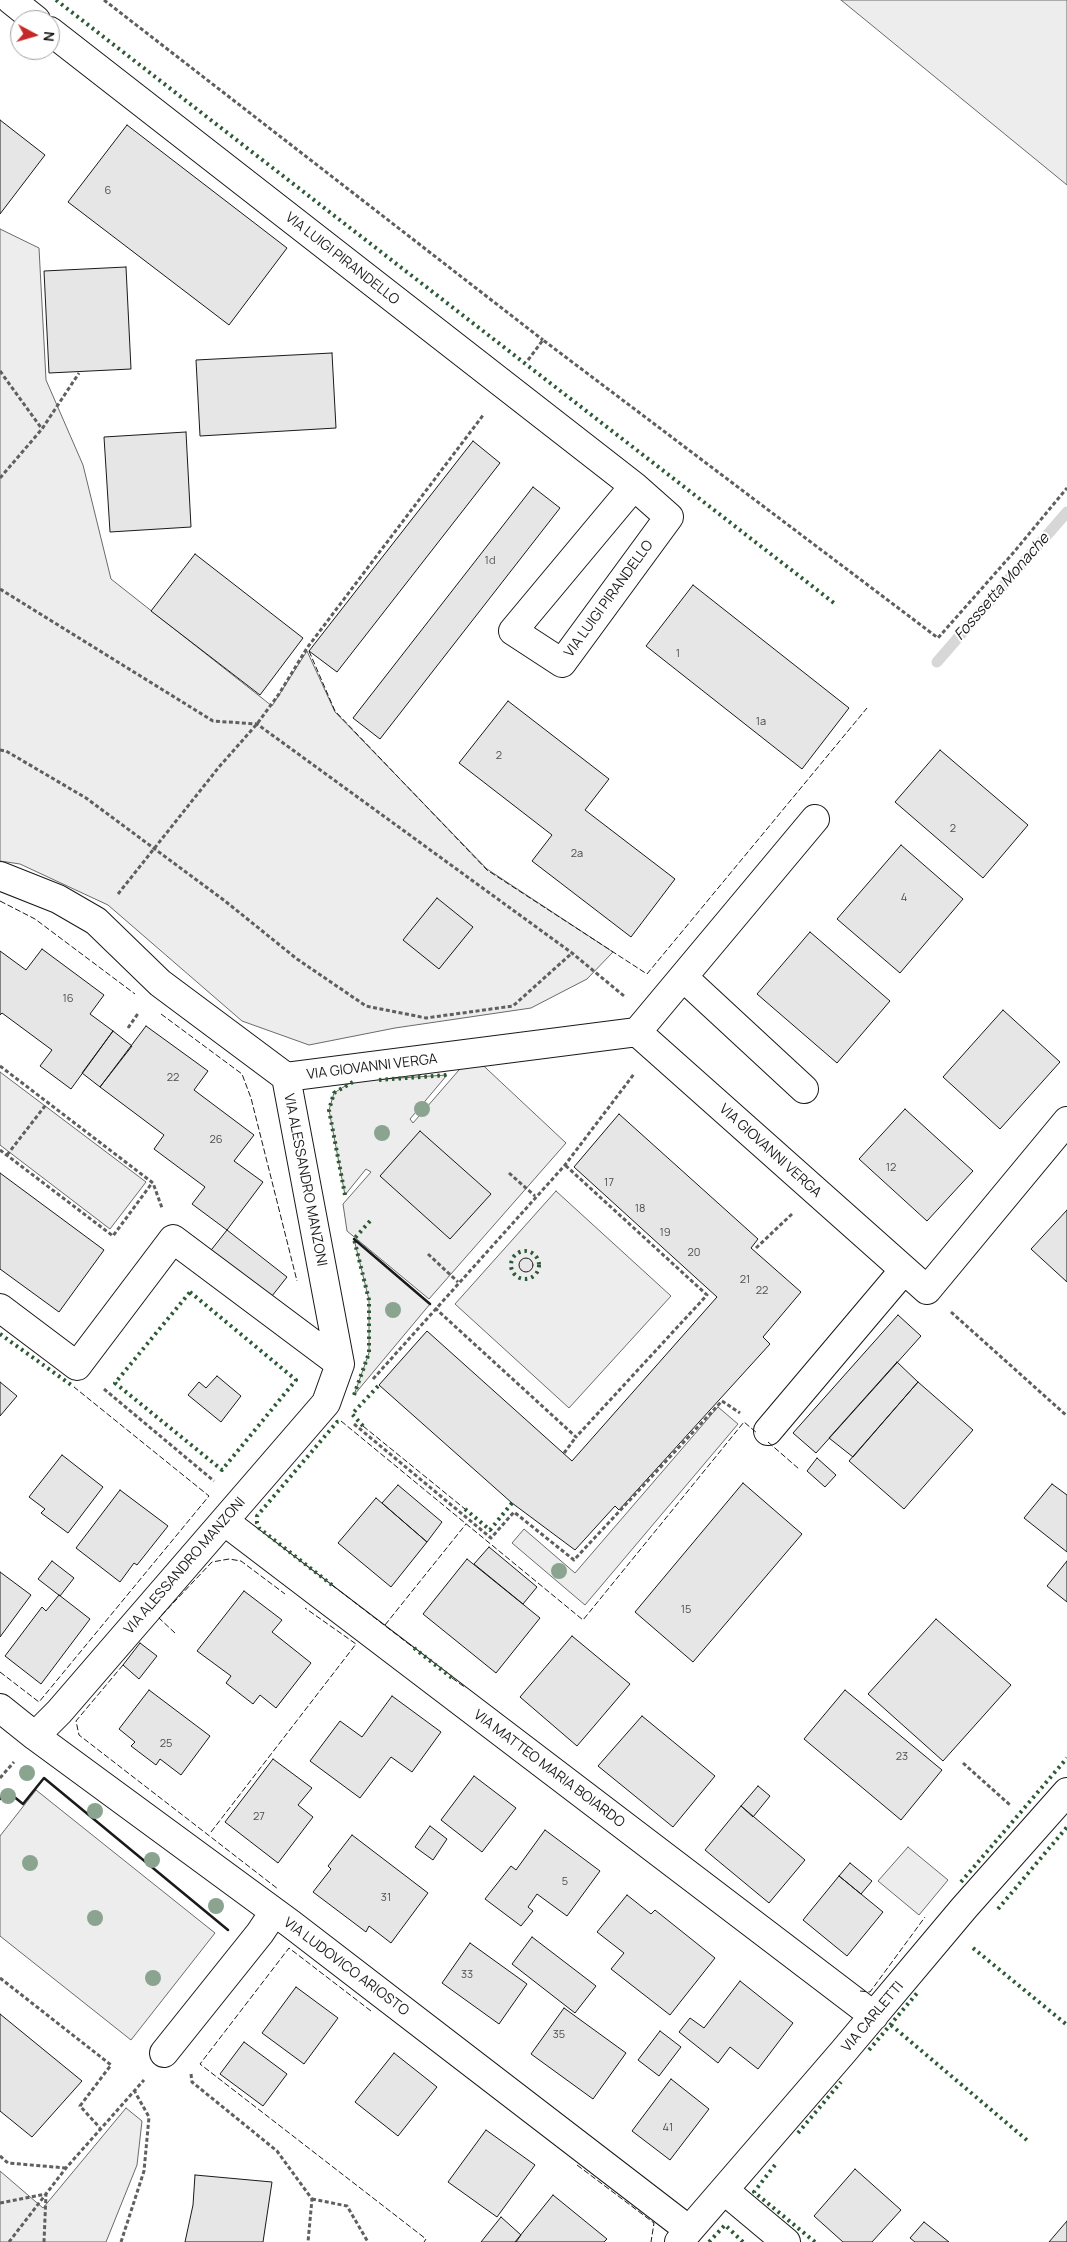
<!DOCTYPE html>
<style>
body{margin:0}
#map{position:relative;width:1067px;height:2242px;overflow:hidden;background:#fff;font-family:Manrope,sans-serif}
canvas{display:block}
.north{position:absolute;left:10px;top:10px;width:50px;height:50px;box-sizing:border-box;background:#fff;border:1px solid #a3a3a3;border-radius:50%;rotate:96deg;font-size:14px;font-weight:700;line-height:20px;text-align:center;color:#1a1a1a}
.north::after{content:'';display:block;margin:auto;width:18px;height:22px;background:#c62828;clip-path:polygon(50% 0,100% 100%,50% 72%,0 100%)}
</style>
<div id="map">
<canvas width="1067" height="2242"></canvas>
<div class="north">N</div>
</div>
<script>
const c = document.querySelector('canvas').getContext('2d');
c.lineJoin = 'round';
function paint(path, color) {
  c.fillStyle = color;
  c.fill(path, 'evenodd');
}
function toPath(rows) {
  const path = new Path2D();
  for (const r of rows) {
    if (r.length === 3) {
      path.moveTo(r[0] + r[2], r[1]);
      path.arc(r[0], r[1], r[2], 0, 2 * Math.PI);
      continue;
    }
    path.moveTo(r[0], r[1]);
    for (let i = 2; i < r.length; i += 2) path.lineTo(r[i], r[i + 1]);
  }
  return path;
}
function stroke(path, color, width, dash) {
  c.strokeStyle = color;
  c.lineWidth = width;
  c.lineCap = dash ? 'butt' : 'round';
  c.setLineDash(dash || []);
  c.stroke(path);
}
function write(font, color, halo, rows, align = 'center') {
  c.font = font + ' Manrope,sans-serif';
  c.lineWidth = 4;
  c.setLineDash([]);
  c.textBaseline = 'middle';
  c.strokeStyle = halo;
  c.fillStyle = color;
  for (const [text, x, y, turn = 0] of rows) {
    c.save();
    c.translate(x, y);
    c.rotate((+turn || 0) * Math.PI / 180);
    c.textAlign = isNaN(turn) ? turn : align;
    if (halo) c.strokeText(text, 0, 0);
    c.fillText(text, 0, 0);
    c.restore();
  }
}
const built = toPath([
 [841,0,1067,0,1067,185,841,0],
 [0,229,39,248,46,380,83,465,111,579,272,706,307,651,335,712,487,869,613,952,587,979,531,1008,395,1028,309,1045,242,1021,108,905,20,864,0,861,0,229],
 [472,1055,566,1143,429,1299,347,1231,343,1204,371,1172,366,1169,345,1195,329,1110,334,1093,353,1081,447,1075,410,1119,413,1123,472,1055],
 [0,1072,146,1182,110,1229,0,1145,0,1072],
 [556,1191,671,1296,569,1408,455,1304,556,1191],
 [354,1239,430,1304,354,1395,369,1353,369,1300,354,1239],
 [718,1407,738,1424,585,1605,512,1543,524,1529,575,1573,718,1407],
 [36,1790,215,1933,131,2040,0,1936,0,1836,36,1790],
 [908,1847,948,1880,919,1915,878,1881,908,1847],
 [126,2108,142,2121,137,2165,106,2242,0,2242,0,2171,43,2208,126,2108]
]);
paint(built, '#ededed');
stroke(built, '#6a6a6a', 1);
stroke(toPath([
 [937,662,1067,512]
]), '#d7d7d7', 11);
const building = toPath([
 [0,120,45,155,0,214,0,120],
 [127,125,287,248,229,325,68,202,127,125],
 [126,267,131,369,49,373,44,271,126,267],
 [332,353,336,428,200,436,196,360,332,353],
 [186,432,191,527,110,532,104,437,186,432],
 [473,441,500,463,337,672,309,651,473,441],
 [533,487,560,508,380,739,353,718,533,487],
 [195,554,303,638,260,695,151,611,195,554],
 [693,585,849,708,802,769,646,646,693,585],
 [508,701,609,779,585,810,675,879,631,937,532,861,552,835,459,763,508,701],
 [940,750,1028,825,983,878,895,802,940,750],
 [901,845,963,899,900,973,837,919,901,845],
 [437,898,473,927,439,969,403,940,437,898],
 [810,932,890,1001,837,1063,757,994,810,932],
 [42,949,104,995,90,1014,113,1031,71,1089,40,1066,52,1050,2,1013,0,1015,0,951,26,970,42,949],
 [1003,1010,1060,1062,1000,1129,943,1077,1003,1010],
 [146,1026,208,1071,194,1090,254,1135,234,1161,263,1182,227,1230,192,1204,205,1187,154,1149,164,1135,100,1087,146,1026],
 [113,1031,132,1046,100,1087,82,1073,113,1031],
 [905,1109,973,1171,927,1221,859,1159,905,1109],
 [619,1114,758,1239,751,1248,801,1292,763,1337,770,1344,619,1510,615,1506,575,1550,512,1503,379,1385,427,1331,572,1461,717,1297,574,1167,619,1114],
 [420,1131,491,1194,450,1239,380,1176,420,1131],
 [0,1173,104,1250,59,1312,0,1269,0,1173],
 [1067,1210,1067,1282,1031,1249,1067,1210],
 [227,1230,287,1277,268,1301,208,1254,227,1230],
 [526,1265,7],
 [898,1315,921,1336,816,1453,793,1433,898,1315],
 [897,1362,918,1382,853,1457,829,1438,897,1362],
 [217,1376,241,1396,221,1422,188,1395,199,1382,206,1388,217,1376],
 [0,1382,17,1396,0,1416,0,1382],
 [918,1382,973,1430,904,1509,849,1461,918,1382],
 [62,1455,103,1487,68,1533,41,1513,45,1509,29,1497,62,1455],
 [817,1458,836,1475,825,1487,807,1471,817,1458],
 [743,1483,802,1534,693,1662,635,1612,743,1483],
 [1052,1484,1067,1495,1067,1552,1024,1518,1052,1484],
 [398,1485,442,1522,427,1542,382,1503,398,1485],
 [120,1490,168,1526,137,1565,134,1563,120,1582,76,1548,120,1490],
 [376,1498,427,1542,391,1587,338,1543,376,1498],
 [489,1547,537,1587,523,1604,474,1564,489,1547],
 [467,1559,540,1618,496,1673,423,1614,467,1559],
 [52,1561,74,1578,60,1596,38,1579,52,1561],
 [1067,1561,1067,1602,1047,1586,1067,1561],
 [0,1572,31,1595,0,1637,0,1572],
 [244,1591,282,1620,272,1632,311,1663,276,1708,260,1695,253,1704,226,1683,231,1676,197,1651,244,1591],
 [59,1595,90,1619,41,1684,5,1656,42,1607,46,1611,59,1595],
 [936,1619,1011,1685,943,1761,868,1694,936,1619],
 [572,1636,630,1684,577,1746,520,1697,572,1636],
 [140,1643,157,1656,139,1679,123,1665,140,1643],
 [149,1690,210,1736,181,1775,160,1759,156,1765,131,1746,135,1742,119,1729,149,1690],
 [845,1690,942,1770,901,1820,804,1739,845,1690],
 [392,1696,441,1732,412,1772,391,1757,360,1798,310,1761,340,1721,362,1737,392,1696],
 [642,1716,715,1776,673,1827,598,1766,642,1716],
 [273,1759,312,1788,298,1805,313,1817,278,1863,225,1822,273,1759],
 [474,1776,516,1808,482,1852,441,1820,474,1776],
 [758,1786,770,1796,753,1817,741,1806,758,1786],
 [741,1806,805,1860,769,1903,705,1850,741,1806],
 [430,1826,447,1839,433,1860,415,1847,430,1826],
 [545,1830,600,1871,567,1916,537,1894,528,1907,533,1911,521,1926,485,1899,511,1866,516,1870,545,1830],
 [352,1835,428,1893,391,1943,369,1926,366,1932,313,1892,331,1869,328,1866,352,1835],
 [850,1863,872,1881,861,1894,839,1876,850,1863],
 [839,1876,883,1912,847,1956,803,1920,839,1876],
 [627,1895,651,1914,655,1910,715,1958,670,2015,611,1969,624,1953,597,1932,627,1895],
 [532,1937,596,1986,575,2013,512,1964,532,1937],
 [470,1943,527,1984,499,2024,442,1983,470,1943],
 [740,1981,793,2023,758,2069,730,2047,718,2063,679,2032,690,2018,704,2028,740,1981],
 [296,1987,338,2018,304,2064,262,2033,296,1987],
 [564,2008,626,2053,593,2099,531,2054,564,2008],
 [0,2014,82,2081,32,2137,0,2111,0,2014],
 [660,2031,681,2047,659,2076,638,2060,660,2031],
 [244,2042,287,2074,263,2106,220,2074,244,2042],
 [394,2053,437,2087,398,2136,355,2102,394,2053],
 [671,2079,709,2109,670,2160,632,2131,671,2079],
 [486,2130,535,2165,497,2217,448,2182,486,2130],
 [855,2169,901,2210,872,2242,843,2242,814,2216,855,2169],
 [195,2175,272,2182,263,2242,185,2242,193,2205,195,2175],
 [553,2195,607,2239,604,2242,515,2242,553,2195],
 [501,2217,521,2235,516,2242,481,2242,501,2217],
 [1067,2221,1067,2242,1049,2242,1067,2221],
 [924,2222,949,2242,915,2242,910,2238,924,2222]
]);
paint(building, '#e6e6e6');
stroke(building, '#1a1a1a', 1);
const minor = toPath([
 [11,0,36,20],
 [50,31,634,486,669,517,562,663,513,631,634,486],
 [0,876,58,899,96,921,160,983,286,1077,340,1364,326,1403,59,1712,35,1736],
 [683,977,804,1089],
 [637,1032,815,819],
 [286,1077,637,1032,927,1290,1067,1121],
 [0,1308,77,1366,173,1239,340,1364],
 [768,1431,904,1270],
 [224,1521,874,2016],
 [0,1708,35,1736,291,1924,689,2230],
 [164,2053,260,1933,274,1912],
 [725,2191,786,2242],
 [679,2242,843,2052,964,1908,1067,1792]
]);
stroke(minor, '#1a1a1a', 30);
stroke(toPath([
 [104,0,543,340],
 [528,360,543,340,938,638,1014,552,1067,488],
 [0,371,42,429],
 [0,478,42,429,79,373],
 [0,589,213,721,257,724,572,953,624,996],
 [0,750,6,751,86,798,225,901,297,959,366,1006,426,1018,513,1006,572,953],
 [118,894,219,767,257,724,279,694,307,648,484,414],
 [128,1028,139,1012],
 [0,1066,153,1183,162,1208],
 [0,1150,113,1236,152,1183],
 [7,1155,48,1102],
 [509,1173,535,1196],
 [756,1248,792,1214],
 [428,1254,458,1282],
 [435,1308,576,1437,707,1295,565,1165],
 [951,1312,1067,1416],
 [373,1379,565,1165,634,1074],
 [104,1389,214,1481],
 [354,1424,491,1538,514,1512,574,1560,722,1401,740,1413],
 [564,1453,576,1437],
 [963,1763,1010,1805],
 [0,1778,14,1762],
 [0,1978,111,2065,80,2106,100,2128],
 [191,2074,192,2082,277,2151,312,2199,308,2242],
 [0,2156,8,2163,66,2168],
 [312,2199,347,2206,368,2242],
 [0,2203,46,2194,44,2242],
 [9,2242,66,2168,144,2080],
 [121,2242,144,2171,149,2117,135,2092]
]), '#5f5f5f', 3, [4, 2.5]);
stroke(minor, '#fff', 28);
stroke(toPath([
 [56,0,834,603],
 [379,1080,447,1075],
 [345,1195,329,1110,334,1093,353,1082],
 [525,1265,14],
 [190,1292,296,1380,222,1470,115,1383,190,1292],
 [0,1334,74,1387],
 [354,1395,369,1353,369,1300,354,1239,370,1221],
 [363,1426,352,1414,379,1385],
 [465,1509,490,1530,512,1503],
 [332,1585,259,1528,257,1523,257,1516,337,1422,341,1421],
 [414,1648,452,1678],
 [961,1882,1067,1758],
 [998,1909,1067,1827],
 [973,1948,1067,2025],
 [891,2025,1028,2141],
 [869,2050,918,1992],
 [798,2133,841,2082],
 [775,2165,754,2192,815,2242],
 [709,2242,725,2225,743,2242]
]), '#2b5a34', 4, [2.5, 4]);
stroke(toPath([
 [309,651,335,711,487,870,647,974,867,708],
 [0,901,35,919,135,994],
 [161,1014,242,1074,251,1098,297,1281],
 [341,1421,583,1620,744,1422,757,1433],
 [363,1426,465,1509],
 [768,1442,799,1469],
 [332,1585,414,1648],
 [385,1625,466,1524],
 [175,1633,159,1618,212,1562,229,1559,241,1561,285,1594],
 [123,1665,76,1721,79,1735,278,1889],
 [0,1672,39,1702,209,1496,74,1387],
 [452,1678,466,1688],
 [211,1832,356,1644,305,1608],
 [860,1991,870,1992,925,1917],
 [371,2011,289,1948,200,2064,426,2239,424,2242],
 [577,2165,654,2223,651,2242]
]), '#1a1a1a', 1, [6, 2.5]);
stroke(toPath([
 [354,1239,430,1304],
 [0,1799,7,1791,23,1804,44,1778,228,1930]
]), '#1a1a1a', 2.5);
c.fillStyle = '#8aa48f';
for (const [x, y] of [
 [422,1109],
 [382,1133],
 [393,1310],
 [559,1571],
 [27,1773],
 [8,1796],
 [95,1811],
 [152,1860],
 [30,1863],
 [216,1906],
 [95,1918],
 [153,1978]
]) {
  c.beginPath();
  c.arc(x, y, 8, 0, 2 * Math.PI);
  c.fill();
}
write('11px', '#4d4d4d', null, [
 ["6",108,191],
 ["1d",490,561],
 ["1",678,654],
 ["1a",761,722],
 ["2",499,756],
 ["2",953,829],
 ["2a",577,854],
 ["4",904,898],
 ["16",68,999],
 ["22",173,1078],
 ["26",216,1140],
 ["12",891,1168],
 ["17",609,1183],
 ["18",640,1209],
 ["19",665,1233],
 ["20",694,1253],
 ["21",745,1280],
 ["22",762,1291],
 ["15",686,1610],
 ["25",166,1744],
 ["23",902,1757],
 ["27",259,1817],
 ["5",565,1882],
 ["31",386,1898],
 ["33",467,1975],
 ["35",559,2035],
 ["41",668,2128]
]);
write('14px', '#1a1a1a', '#fff', [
 ["VIA LUIGI PIRANDELLO",342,259,38],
 ["VIA LUIGI PIRANDELLO",609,599,-54],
 ["VIA GIOVANNI VERGA",372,1067,-7],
 ["VIA GIOVANNI VERGA",770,1151,42],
 ["VIA ALESSANDRO MANZONI",305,1180,79],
 ["VIA ALESSANDRO MANZONI",185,1566,-49],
 ["VIA MATTEO MARIA BOIARDO",549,1769,37],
 ["VIA LUDOVICO ARIOSTO",346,1967,37],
 ["VIA CARLETTI",873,2017,-50]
]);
write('italic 15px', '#1a1a1a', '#fff', [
 ["Fosssetta Monache",1002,587,-49]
]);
</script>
